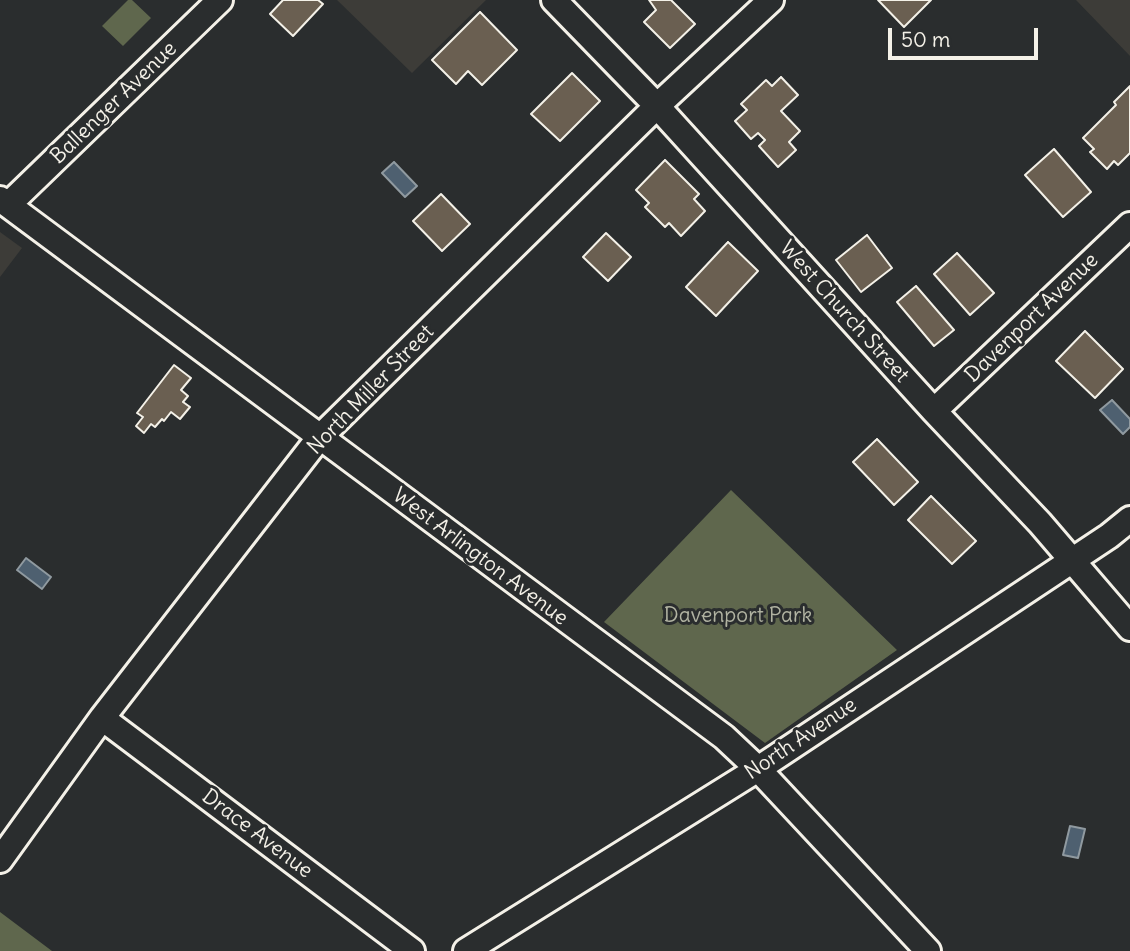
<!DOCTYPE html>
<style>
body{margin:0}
#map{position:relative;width:1130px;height:951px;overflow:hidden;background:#2a2d2e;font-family:Delius,sans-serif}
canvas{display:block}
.scale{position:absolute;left:888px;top:28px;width:150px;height:32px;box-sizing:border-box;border:4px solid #f4f1e8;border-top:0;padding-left:9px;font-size:21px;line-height:24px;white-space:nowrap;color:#f4f1e8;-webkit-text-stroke:5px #2a2d2e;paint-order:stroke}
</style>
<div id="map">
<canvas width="1130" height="951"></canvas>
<div class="scale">50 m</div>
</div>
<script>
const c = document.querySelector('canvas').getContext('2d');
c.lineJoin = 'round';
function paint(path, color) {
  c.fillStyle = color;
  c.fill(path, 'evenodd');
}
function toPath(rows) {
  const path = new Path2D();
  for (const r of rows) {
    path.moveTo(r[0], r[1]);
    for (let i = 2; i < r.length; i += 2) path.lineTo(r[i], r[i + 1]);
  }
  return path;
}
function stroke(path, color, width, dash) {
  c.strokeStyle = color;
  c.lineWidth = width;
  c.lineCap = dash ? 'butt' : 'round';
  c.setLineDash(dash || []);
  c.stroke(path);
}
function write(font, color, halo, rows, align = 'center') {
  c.font = font + ' Delius,sans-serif';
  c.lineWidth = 6;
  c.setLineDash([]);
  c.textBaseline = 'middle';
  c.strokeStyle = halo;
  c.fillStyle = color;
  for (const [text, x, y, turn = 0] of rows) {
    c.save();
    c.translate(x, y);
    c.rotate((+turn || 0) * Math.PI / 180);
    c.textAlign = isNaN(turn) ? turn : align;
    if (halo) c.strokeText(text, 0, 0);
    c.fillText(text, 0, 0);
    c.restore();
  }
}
paint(toPath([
 [337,0,486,0,412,73],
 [1076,0,1130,0,1130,56],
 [0,232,22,248,0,277]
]), '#3d3c38');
paint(toPath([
 [128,0,132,0,151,18,123,46,102,26],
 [731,490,897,650,765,743,604,622],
 [0,912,52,951,0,951]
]), '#5f674d');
const water = toPath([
 [394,162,417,186,405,197,382,173,394,162],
 [1112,400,1130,419,1130,427,1123,434,1100,410,1112,400],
 [26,558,51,577,42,589,17,570,26,558],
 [1070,826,1085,829,1078,858,1063,855,1070,826]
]);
paint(water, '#4e6070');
stroke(water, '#909aa0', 2);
const building = toPath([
 [283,0,318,0,323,4,293,36,270,14,283,0],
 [649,0,671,0,695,24,670,48,644,22,656,10,649,0],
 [878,0,931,0,904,27,878,0],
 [480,12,517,50,482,85,468,71,456,84,432,60,480,12],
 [572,73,600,101,560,141,531,114,572,73],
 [781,77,798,95,781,111,800,131,789,142,796,150,778,167,759,146,765,140,758,133,751,139,735,121,747,110,741,104,766,80,772,86,781,77],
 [1130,86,1130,153,1118,165,1114,161,1107,169,1090,152,1094,149,1083,138,1116,105,1114,102,1130,86],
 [1054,149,1091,192,1063,217,1025,175,1054,149],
 [665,160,699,194,694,199,705,211,681,236,669,223,665,227,645,207,649,203,636,190,665,160],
 [441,194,470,224,442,251,413,221,441,194],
 [606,233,631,257,608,281,583,257,606,233],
 [867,235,892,268,861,292,836,260,867,235],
 [728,242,758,271,716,316,686,287,728,242],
 [957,253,994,293,970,315,934,274,957,253],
 [916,286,954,330,934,346,897,302,916,286],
 [1085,331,1123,369,1095,398,1056,361,1085,331],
 [174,365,191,378,181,390,188,396,183,402,190,407,180,419,171,412,164,421,162,419,155,427,151,424,144,433,136,426,143,417,137,413,174,365],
 [877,439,918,482,894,505,853,462,877,439],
 [931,496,976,541,952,564,908,520,931,496]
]);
paint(building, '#6a5f51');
stroke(building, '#f4f1e8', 2);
const street = toPath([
 [554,0,657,106,934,411,1040,523,1130,628],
 [0,199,724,737,758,769,928,951],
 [8,205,220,0],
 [934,411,1130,225],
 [102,718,412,951],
 [0,860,102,718,319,438,657,106,771,0],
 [466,951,758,769,1109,536,1130,519]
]);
stroke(street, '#f4f1e8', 30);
stroke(street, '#2a2d2e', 24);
write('21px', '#f4f1e8', '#2a2d2e', [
 ["Ballenger Avenue",114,103,-44],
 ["West Church Street",844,312,48],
 ["Davenport Avenue",1032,318,-44],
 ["North Miller Street",371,390,-46],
 ["West Arlington Avenue",480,557,37],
 ["North Avenue",801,739,-34],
 ["Drace Avenue",257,834,37]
]);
write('21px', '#b1b3a2', '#2a2d2e', [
 ["Davenport Park",738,616]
]);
</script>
